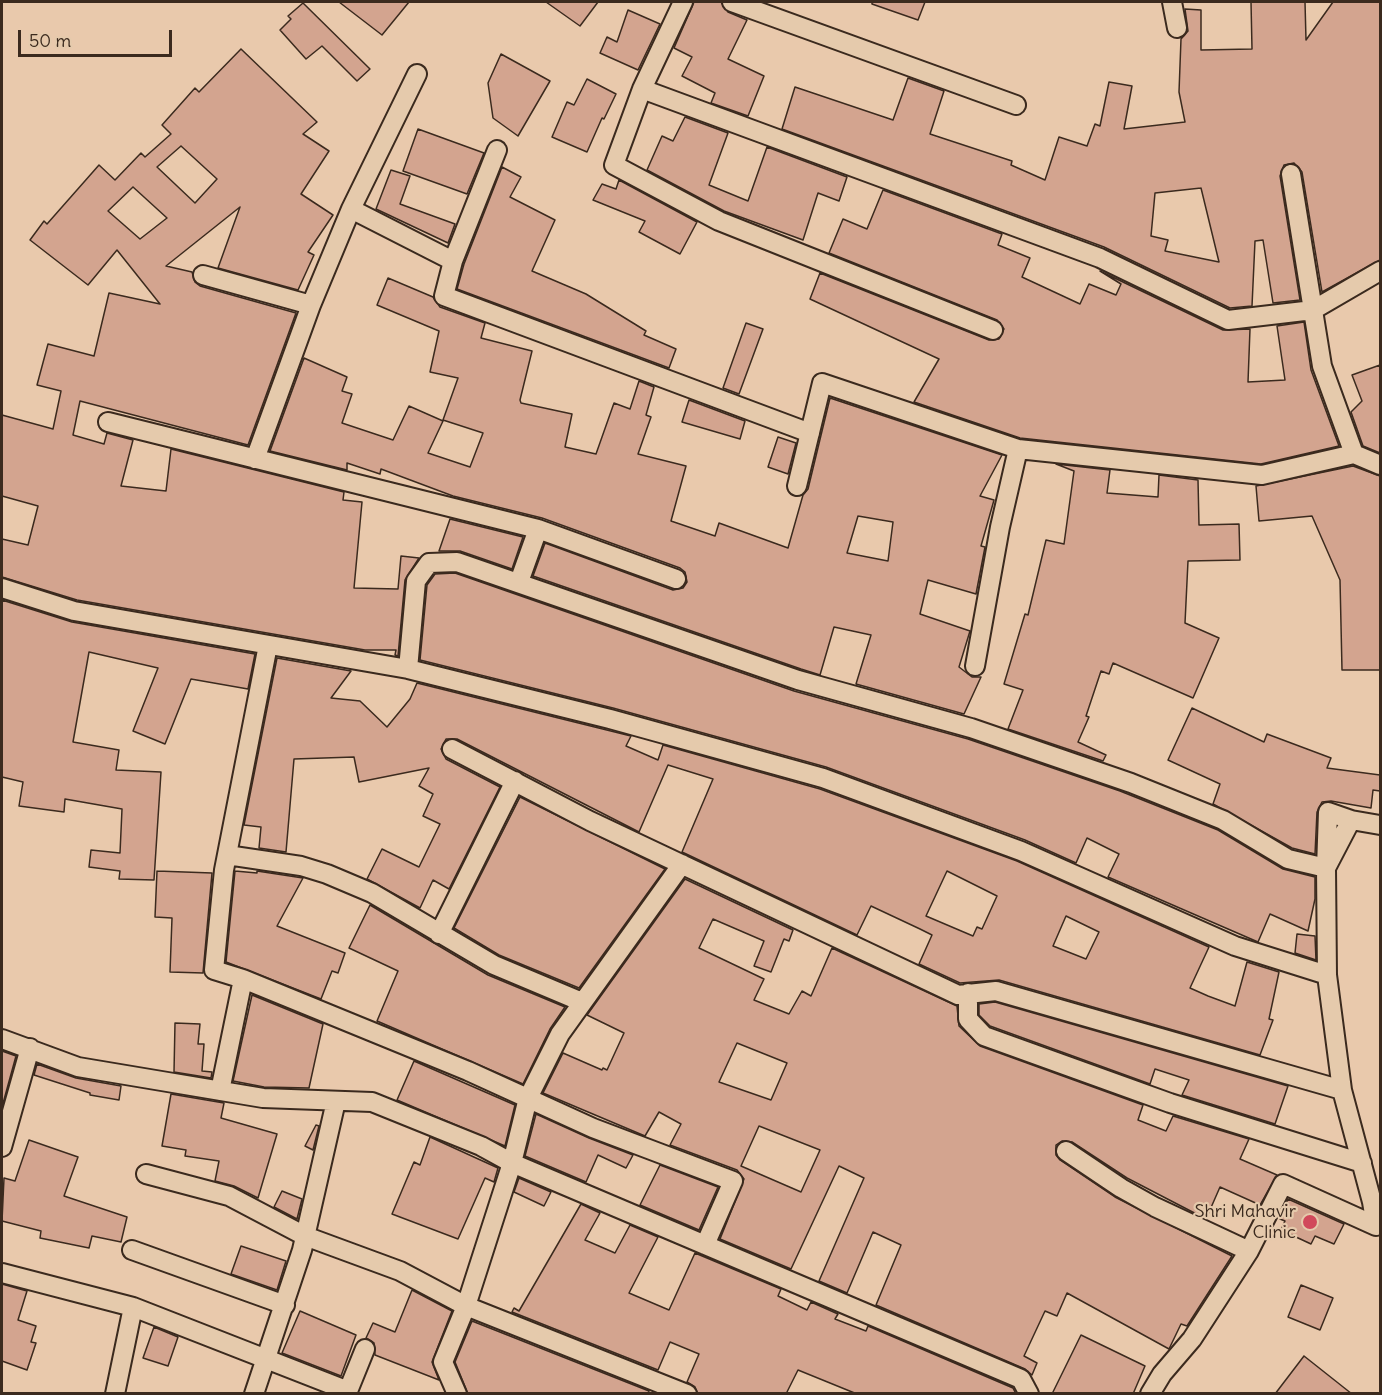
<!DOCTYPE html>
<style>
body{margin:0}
#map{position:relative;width:1382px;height:1395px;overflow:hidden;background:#e9c9ac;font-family:Delius,sans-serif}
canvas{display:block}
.frame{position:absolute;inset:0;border:3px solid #3b2a1e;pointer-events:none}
.scale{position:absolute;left:18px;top:30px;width:154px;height:27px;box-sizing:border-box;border:3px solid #3b2a1e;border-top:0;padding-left:8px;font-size:18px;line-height:21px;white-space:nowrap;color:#3b2a1e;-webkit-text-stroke:4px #e5caac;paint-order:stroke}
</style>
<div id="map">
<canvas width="1382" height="1395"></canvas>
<div class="frame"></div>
<div class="scale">50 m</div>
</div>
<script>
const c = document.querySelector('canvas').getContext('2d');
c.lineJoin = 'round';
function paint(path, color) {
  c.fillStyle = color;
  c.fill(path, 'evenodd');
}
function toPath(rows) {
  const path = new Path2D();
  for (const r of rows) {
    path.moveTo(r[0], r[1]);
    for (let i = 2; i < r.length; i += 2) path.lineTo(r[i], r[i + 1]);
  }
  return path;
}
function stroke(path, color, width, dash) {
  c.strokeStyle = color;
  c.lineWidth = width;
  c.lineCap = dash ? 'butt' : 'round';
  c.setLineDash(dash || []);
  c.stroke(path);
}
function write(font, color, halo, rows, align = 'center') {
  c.font = font + ' Delius,sans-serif';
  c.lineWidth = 4.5;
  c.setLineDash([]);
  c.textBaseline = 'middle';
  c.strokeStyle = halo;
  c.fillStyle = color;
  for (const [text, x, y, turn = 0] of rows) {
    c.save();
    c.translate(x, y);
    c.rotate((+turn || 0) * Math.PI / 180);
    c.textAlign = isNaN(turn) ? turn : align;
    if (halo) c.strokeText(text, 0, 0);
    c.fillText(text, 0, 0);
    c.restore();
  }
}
const building = toPath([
 [339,2,409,2,382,35,339,2],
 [546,2,598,2,580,26,546,2],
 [694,2,721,2,728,12,747,20,728,59,764,76,748,116,711,103,715,93,682,76,692,57,674,48,694,2],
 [872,2,925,2,918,20,872,4,872,2],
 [1251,2,1305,2,1306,40,1333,2,1380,2,1380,260,1322,292,1302,172,1294,163,1284,165,1280,176,1300,300,1273,303,1263,240,1255,241,1252,306,1230,308,1104,247,782,129,795,87,893,120,908,78,944,91,930,134,1012,161,1011,165,1045,180,1059,137,1087,146,1095,124,1100,126,1109,82,1132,86,1124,129,1185,122,1179,92,1181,39,1188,31,1185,9,1201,10,1201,50,1252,49,1251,2],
 [1201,188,1219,262,1165,251,1168,240,1151,236,1155,193,1201,188],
 [303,3,370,69,357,81,322,46,306,59,280,30,291,19,288,16,303,3],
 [628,10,660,24,638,70,600,53,607,37,617,42,628,10],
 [241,49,317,122,303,134,329,151,301,194,333,215,308,252,314,255,298,290,218,268,240,207,166,266,192,272,195,282,200,286,296,313,248,445,80,401,73,435,104,444,107,433,133,440,121,486,166,491,171,449,344,492,343,500,362,502,354,588,398,589,401,556,419,558,405,580,398,656,395,655,396,650,365,650,77,600,2,577,2,539,28,545,38,506,2,496,2,415,53,429,61,391,37,385,48,344,94,356,109,293,160,304,117,250,88,285,30,240,44,221,47,224,99,165,115,180,141,153,145,157,171,134,162,125,195,88,199,92,241,49],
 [181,146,217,179,195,203,157,167,181,146],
 [133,187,167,218,140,239,108,211,133,187],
 [501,54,550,81,518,136,493,118,488,83,501,54],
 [587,79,616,94,604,119,602,118,587,152,552,137,567,102,574,105,587,79],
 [685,117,728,133,709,185,748,201,767,147,847,177,839,201,818,193,803,240,724,211,647,170,662,136,673,141,685,117],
 [418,129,484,153,467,194,403,171,418,129],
 [502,167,521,177,510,197,555,220,532,271,586,294,646,331,644,335,676,349,669,368,457,289,464,264,502,167],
 [391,170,410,176,400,204,455,224,448,243,376,209,391,170],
 [619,180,697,222,680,254,639,232,645,221,593,200,602,184,616,189,619,180],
 [883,190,1002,234,998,245,1030,258,1022,277,1080,304,1089,284,1116,295,1121,284,1100,271,1223,330,1250,329,1248,382,1285,380,1277,326,1304,322,1311,370,1339,446,1261,464,1020,438,914,402,939,359,810,299,820,273,989,340,999,339,1004,329,997,320,829,253,843,219,867,229,883,190],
 [388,278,433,297,440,307,485,323,481,338,532,351,520,400,521,403,572,414,565,447,596,454,614,403,630,409,639,381,654,387,646,415,651,417,638,454,686,466,671,521,715,536,719,523,788,548,803,495,808,489,830,398,1002,455,980,496,994,500,981,546,985,547,976,594,928,580,920,614,970,631,959,667,972,677,981,677,964,714,856,684,871,635,834,627,820,675,801,669,533,576,545,543,673,590,683,588,687,582,685,572,680,568,542,518,453,496,381,469,380,474,347,463,347,470,270,451,304,358,347,377,342,391,352,394,342,423,393,440,409,406,443,421,428,453,470,467,483,433,443,420,458,378,430,372,439,331,377,305,388,278],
 [858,516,893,522,888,561,847,553,858,516],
 [746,323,763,329,739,394,723,388,746,323],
 [1380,365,1380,453,1363,446,1351,412,1362,401,1352,375,1380,365],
 [689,400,745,421,740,439,682,422,689,400],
 [778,437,796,443,788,474,768,467,778,437],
 [1056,464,1110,470,1107,493,1158,497,1159,475,1198,480,1199,525,1239,524,1240,560,1188,561,1185,623,1219,638,1193,698,1113,663,1109,674,1101,671,1086,716,1089,717,1078,742,1106,755,1103,761,1008,729,1023,690,1004,684,1025,614,1028,615,1046,540,1064,544,1074,471,1056,464],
 [1353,466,1380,476,1380,670,1342,670,1340,580,1312,516,1259,521,1256,486,1353,466],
 [450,519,523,537,512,569,460,551,439,551,450,519],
 [455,573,794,691,968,739,1120,791,1218,830,1283,869,1315,877,1315,899,1308,931,1270,914,1258,942,1108,877,1119,854,1087,838,1076,863,1025,840,826,767,613,708,420,660,427,585,435,574,455,573],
 [2,600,72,622,255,654,248,689,191,679,165,744,133,731,158,668,89,652,73,742,119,750,116,770,161,772,154,880,119,879,120,871,89,867,91,850,120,853,122,809,65,799,64,812,19,806,23,782,2,777,2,600],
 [277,658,351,671,331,698,360,701,387,727,410,699,417,683,631,736,626,746,658,760,663,745,820,789,1017,861,1209,947,1190,988,1208,996,1235,1006,1247,962,1279,972,1269,1019,1273,1020,1260,1055,999,980,960,983,919,964,932,935,920,929,871,906,857,935,682,852,713,779,668,765,639,832,457,739,446,739,441,749,446,759,500,787,449,889,433,880,420,908,367,879,382,849,419,867,440,824,423,816,433,794,419,786,429,768,359,782,354,757,294,759,286,852,259,848,261,827,244,825,277,658],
 [947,871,997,896,982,929,977,927,973,936,926,916,947,871],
 [1066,916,1099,932,1086,959,1053,946,1066,916],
 [1192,708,1264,742,1267,734,1331,758,1327,768,1380,775,1380,791,1373,790,1371,808,1331,801,1322,802,1317,812,1315,854,1292,848,1213,804,1220,784,1168,760,1192,708],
 [520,797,665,869,579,988,499,955,454,928,520,797],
 [157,871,212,873,203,973,170,972,172,918,155,917,157,871],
 [235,871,257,873,257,871,303,878,277,926,345,953,338,973,332,971,321,999,226,962,235,871],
 [685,879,793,930,789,941,784,939,771,972,754,966,764,941,713,919,699,948,764,979,754,1000,789,1014,802,991,811,996,832,948,957,1006,959,1026,980,1046,1143,1105,1138,1120,1166,1131,1173,1116,1249,1139,1240,1159,1277,1175,1260,1205,1220,1187,1206,1219,1127,1178,1072,1142,1062,1141,1056,1145,1056,1155,1060,1160,1115,1197,1232,1256,1187,1326,1181,1324,1169,1349,1067,1293,1057,1316,1045,1311,1024,1356,1037,1363,1032,1375,1025,1369,876,1305,901,1245,873,1232,847,1293,819,1281,864,1178,839,1166,791,1269,720,1239,744,1179,737,1170,670,1145,681,1124,659,1112,645,1136,543,1093,563,1053,602,1070,603,1068,607,1070,624,1033,587,1015,685,879],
 [737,1043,787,1063,771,1100,719,1082,737,1043],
 [759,1126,820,1150,801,1192,741,1166,759,1126],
 [370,905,488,975,565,1007,550,1029,523,1084,377,1021,398,971,349,948,370,905],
 [1297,934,1315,936,1316,960,1295,953,1297,934],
 [252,995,323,1024,309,1088,264,1087,233,1081,252,995],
 [995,1002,1288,1086,1275,1124,1182,1095,1189,1080,1155,1069,1150,1084,990,1026,979,1015,979,1004,995,1002],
 [175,1023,200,1024,198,1044,204,1044,202,1071,212,1072,211,1078,174,1072,175,1023],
 [2,1051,16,1056,2,1107,2,1051],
 [414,1061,515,1105,505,1146,397,1100,414,1061],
 [37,1064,76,1078,121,1086,119,1100,90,1095,90,1093,34,1075,37,1064],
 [171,1094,224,1103,221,1118,277,1134,258,1198,234,1186,215,1181,219,1161,185,1156,186,1150,162,1146,171,1094],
 [536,1114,589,1138,633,1155,626,1168,598,1155,586,1182,525,1156,536,1114],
 [316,1125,319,1126,313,1150,305,1146,316,1125],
 [430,1137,498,1168,494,1182,485,1178,458,1239,392,1214,414,1162,420,1165,430,1137],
 [29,1140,78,1157,64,1196,127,1217,121,1242,92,1236,89,1248,40,1238,41,1231,2,1221,4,1178,15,1181,29,1140],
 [660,1165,718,1187,699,1230,640,1205,660,1165],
 [519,1178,551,1192,544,1206,514,1192,519,1178],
 [282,1191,302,1199,297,1219,274,1207,282,1191],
 [1288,1199,1344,1224,1334,1244,1315,1236,1311,1244,1281,1230,1285,1221,1280,1219,1281,1214,1288,1199],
 [581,1204,600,1213,585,1240,615,1253,630,1225,658,1237,629,1293,669,1310,695,1253,781,1289,778,1296,807,1310,811,1302,838,1314,835,1319,866,1331,868,1326,1013,1388,1016,1394,857,1394,798,1370,786,1394,698,1394,695,1387,687,1382,699,1354,670,1342,658,1370,512,1312,514,1308,519,1311,581,1204],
 [241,1246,286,1261,277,1290,231,1274,241,1246],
 [2,1284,27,1291,18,1320,36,1326,31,1342,36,1343,27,1370,2,1361,2,1284],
 [1301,1285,1333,1298,1320,1330,1288,1317,1301,1285],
 [412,1290,452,1311,432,1362,439,1380,375,1355,374,1343,366,1338,373,1323,395,1332,412,1290],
 [300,1311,356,1335,341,1376,282,1353,300,1311],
 [472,1321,649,1391,648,1394,468,1394,455,1362,472,1321],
 [154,1327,178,1337,168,1366,143,1358,154,1327],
 [1081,1335,1145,1366,1133,1394,1052,1394,1081,1335],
 [1304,1356,1352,1394,1275,1394,1304,1356]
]);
paint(building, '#d3a48f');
stroke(building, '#3b2a1e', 1.5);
const minor = toPath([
 [683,2,642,89,614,165,719,221,993,330],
 [732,2,1016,105],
 [1172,2,1177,28],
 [642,89,1100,258,1228,320,1313,310,1380,271],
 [1291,174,1322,366,1354,454,1380,465],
 [351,209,453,261,444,296,810,433],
 [453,261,497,150],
 [203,275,311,305],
 [108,422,538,529,519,582],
 [255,459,311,305,351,209,417,74],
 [797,486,822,383,1018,449,1262,475,1354,454],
 [538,529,676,579],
 [2,588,74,611,408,669,610,719,823,778,1021,851,1235,946,1327,975],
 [268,645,224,870,214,970,243,979,468,1071,593,1128,733,1181,705,1245],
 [975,666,1000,527,1018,449],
 [408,669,416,581,429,563,457,562,798,680,971,728,1131,783,1223,820,1288,859,1326,868,1328,812,1351,820,1326,868,1327,975,1342,1090,1372,1202,1376,1226,1283,1184,1249,1251,1192,1339,1162,1374,1150,1394],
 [452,749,590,821,958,995,996,991,1342,1090],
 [1351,820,1380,825],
 [227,855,301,866,327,874,372,893,494,965,582,1002],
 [439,934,515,781],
 [968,993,968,1019,984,1036,1170,1103,1362,1163],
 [2,1039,78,1067,263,1098,372,1102,481,1146,512,1163,1021,1379,1029,1394],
 [220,1091,243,979],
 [2,1147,30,1048],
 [1066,1151,1121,1188,1155,1207,1249,1251],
 [146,1174,229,1196,305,1236,400,1271,466,1306,687,1394],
 [132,1250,285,1305],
 [2,1273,133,1307,348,1391,365,1349],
 [115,1394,133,1307],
 [254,1394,302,1250,336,1101],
 [457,1394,443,1362,466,1306,512,1163,528,1098,560,1034,682,864]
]);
stroke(minor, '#3b2a1e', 22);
stroke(minor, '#e5caac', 18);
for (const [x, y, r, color] of [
 [1310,1222,8,"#d1495b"]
]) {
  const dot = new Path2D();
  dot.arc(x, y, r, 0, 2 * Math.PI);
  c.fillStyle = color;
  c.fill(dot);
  stroke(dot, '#e5caac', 2);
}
write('18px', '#3b2a1e', '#e5caac', [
 ["Shri Mahavir",1296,1212],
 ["Clinic",1296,1233]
], 'right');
</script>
